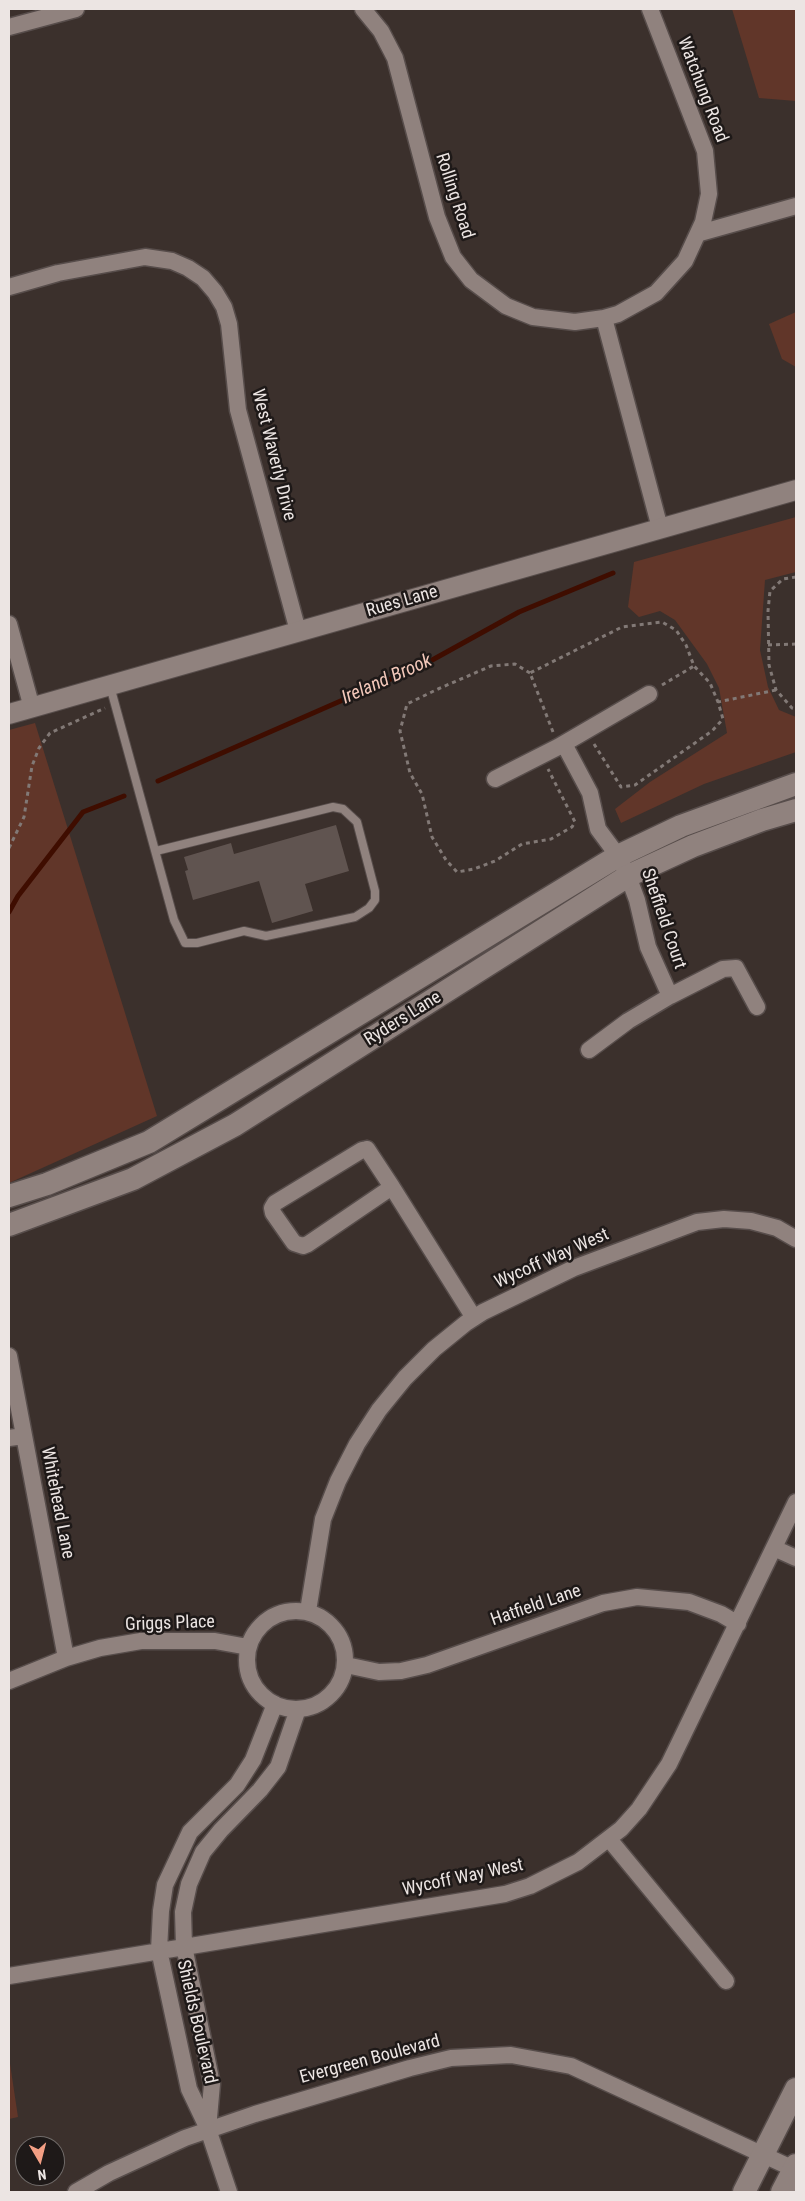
<!DOCTYPE html>
<style>
body{margin:0}
#map{position:relative;width:805px;height:2201px;overflow:hidden;background:#3b302c;font-family:"Roboto Condensed",sans-serif}
canvas{display:block}
.frame{position:absolute;inset:0;border:10px solid #ece5e3;pointer-events:none}
.north{position:absolute;left:15px;top:2136px;width:50px;height:50px;box-sizing:border-box;background:#1e1918;border:1px solid #706b69;border-radius:50%;rotate:172deg;font-size:14px;font-weight:700;line-height:20px;text-align:center;color:#ece5e3}
.north::after{content:'';display:block;margin:auto;width:18px;height:22px;background:#f39f84;clip-path:polygon(50% 0,100% 100%,50% 72%,0 100%)}
</style>
<div id="map">
<canvas width="805" height="2201"></canvas>
<div class="frame"></div>
<div class="north">N</div>
</div>
<script>
const c = document.querySelector('canvas').getContext('2d');
c.lineJoin = 'round';
function paint(path, color) {
  c.fillStyle = color;
  c.fill(path, 'evenodd');
}
function toPath(rows) {
  const path = new Path2D();
  for (const r of rows) {
    if (r.length === 3) {
      path.moveTo(r[0] + r[2], r[1]);
      path.arc(r[0], r[1], r[2], 0, 2 * Math.PI);
      continue;
    }
    path.moveTo(r[0], r[1]);
    for (let i = 2; i < r.length; i += 2) path.lineTo(r[i], r[i + 1]);
  }
  return path;
}
function stroke(path, color, width, dash) {
  c.strokeStyle = color;
  c.lineWidth = width;
  c.lineCap = dash ? 'butt' : 'round';
  c.setLineDash(dash || []);
  c.stroke(path);
}
function write(font, color, halo, rows, align = 'center') {
  c.font = font + ' "Roboto Condensed",sans-serif';
  c.lineWidth = 5;
  c.setLineDash([]);
  c.textBaseline = 'middle';
  c.strokeStyle = halo;
  c.fillStyle = color;
  for (const [text, x, y, turn = 0] of rows) {
    c.save();
    c.translate(x, y);
    c.rotate((+turn || 0) * Math.PI / 180);
    c.textAlign = isNaN(turn) ? turn : align;
    if (halo) c.strokeText(text, 0, 0);
    c.fillText(text, 0, 0);
    c.restore();
  }
}
paint(toPath([
 [732,9,796,9,796,101,759,98],
 [796,312,796,367,782,359,769,324],
 [796,517,796,572,765,580,760,650,768,687,779,710,796,717,796,752,704,784,621,823,615,809,650,782,727,733,719,688,707,664,675,620,660,611,639,617,628,607,634,562],
 [35,723,157,1116,9,1183,9,730],
 [9,2057,18,2117,9,2119]
]), '#613629');
stroke(toPath([
 [158,781,425,664,519,612,613,573],
 [9,912,18,896,83,812,124,796]
]), '#3f0d00', 5);
paint(toPath([
 [336,825,349,871,305,884,313,911,272,923,259,881,193,900,185,871,188,870,184,857,231,843,234,854]
]), '#605450');
const service = toPath([
 [110,686,174,920,185,943,197,943,244,931,266,936,355,917,369,908,375,900,375,891,357,822,343,809,333,807,156,851]
]);
const minor = toPath([
 [363,9,381,31,395,58,437,217,453,257,471,280,506,306,533,317,575,322,604,318,618,314,656,293,685,261,703,222,709,194,705,151,650,9],
 [9,27,76,9],
 [700,233,796,206],
 [9,287,58,273,145,257,172,261,188,268,203,278,215,292,224,307,229,324,238,410,298,631],
 [604,318,660,528],
 [9,624,32,708],
 [564,744,590,793,598,829,618,856,628,876,637,900,648,947,670,996],
 [495,779,558,747,649,694],
 [589,1050,628,1021,670,996,723,969,736,968,757,1007],
 [367,1149,392,1187,308,1244,303,1246,294,1243,273,1213,272,1208,275,1203,362,1150,367,1149],
 [392,1187,474,1318],
 [9,1356,66,1658],
 [9,1438,24,1436],
 [774,1548,796,1558],
 [296,1660,49],
 [308,1611,323,1519,338,1481,357,1444,379,1410,405,1378,434,1349,466,1323,483,1312,574,1268,697,1222,724,1219,751,1221,777,1228,796,1239],
 [346,1665,379,1672,401,1671,427,1665,603,1603,637,1597,689,1602,721,1614,738,1624],
 [9,1681,66,1658,100,1648,141,1641,215,1641,248,1647],
 [609,1839,726,1981],
 [9,1976,505,1894,530,1886,578,1862,621,1829,639,1809,669,1764,796,1502],
 [208,2129,212,2084,184,1946,183,1912,189,1884,203,1852,221,1830,260,1790,278,1767,298,1709],
 [76,2192,109,2173,185,2138,255,2114,410,2068,451,2058,511,2055,571,2066,796,2170],
 [229,2192,208,2129,189,2089,159,1950,161,1911,165,1885,190,1832,237,1785,253,1760,275,1704]
]);
const tertiary = toPath([
 [9,714,796,490]
]);
const secondary = toPath([
 [9,1196,47,1184,149,1142,618,856,681,826,796,784],
 [9,1225,133,1179,235,1125,628,876,693,846,762,820,796,810],
 [744,2192,796,2089],
 [782,2192,796,2165]
]);
stroke(service, '#574d4b', 10);
stroke(minor, '#574d4b', 19);
stroke(tertiary, '#574d4b', 22);
stroke(secondary, '#574d4b', 25);
stroke(toPath([
 [796,577,783,579,770,591,768,611,769,665,776,690,792,708,796,709],
 [768,645,796,644],
 [530,673,515,664,491,666,438,689,407,704,400,731,410,773,422,794,432,837,446,860,457,872,474,869,495,861,522,844,551,839,572,827,575,822,548,769],
 [662,685,694,666],
 [553,732,530,673,622,627,662,622,676,630,686,645,694,666,710,683,718,702],
 [594,744,621,787,635,785,712,731,723,719,718,702,776,690],
 [9,848,24,817,32,766,39,748,50,733,105,708]
]), '#827976', 3, [4, 4]);
stroke(service, '#90827e', 8);
stroke(minor, '#90827e', 16);
stroke(tertiary, '#90827e', 20);
stroke(secondary, '#90827e', 22);
write('18px', '#ece5e3', '#1e1918', [
 ["Watchung Road",702,90,69],
 ["Rolling Road",454,196,72],
 ["West Waverly Drive",273,455,76],
 ["Rues Lane",402,602,-16],
 ["Sheffield Court",663,919,71],
 ["Ryders Lane",403,1019,-32],
 ["Wycoff Way West",552,1259,-24],
 ["Whitehead Lane",57,1503,79],
 ["Hatfield Lane",536,1606,-19],
 ["Griggs Place",170,1624,-2],
 ["Wycoff Way West",463,1878,-12],
 ["Shields Boulevard",196,2022,77],
 ["Evergreen Boulevard",370,2060,-15]
]);
write('italic 19px', '#f3c8ba', '#1e1918', [
 ["Ireland Brook",387,680,-24]
]);
</script>
